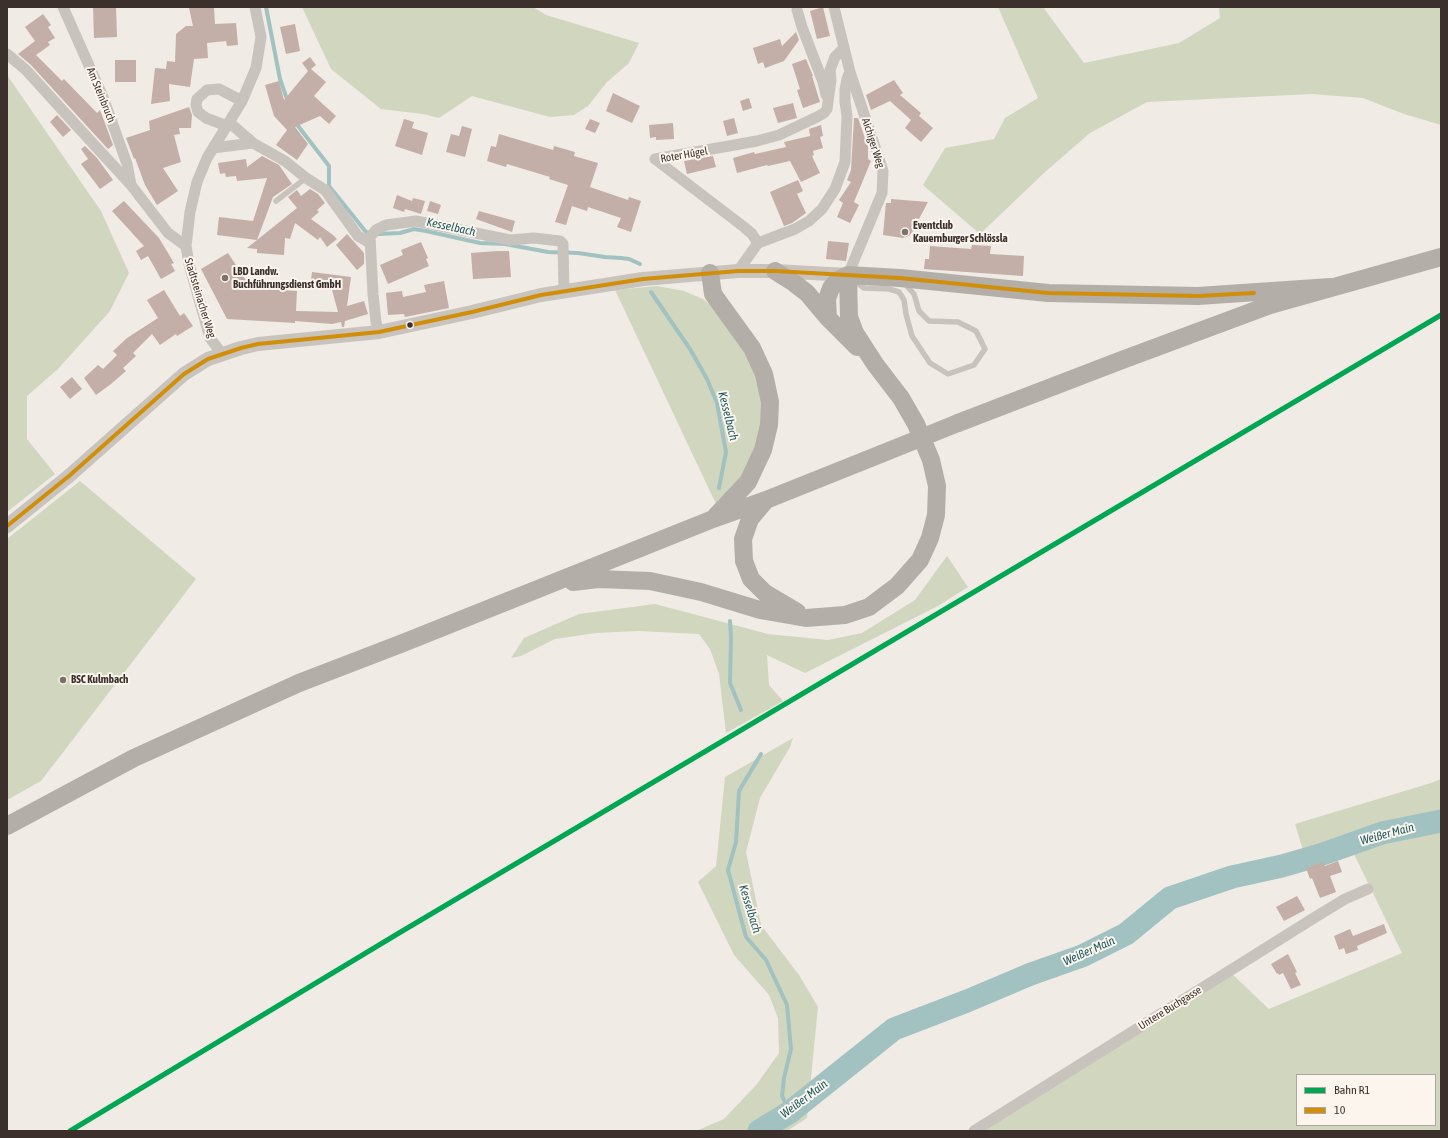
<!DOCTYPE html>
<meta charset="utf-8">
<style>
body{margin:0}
#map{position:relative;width:1448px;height:1138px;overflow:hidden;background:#f0ebe5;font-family:"Asap Condensed",sans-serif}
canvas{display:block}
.frame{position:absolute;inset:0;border:8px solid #3b302b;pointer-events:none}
.legend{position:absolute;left:1296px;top:1074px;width:140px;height:52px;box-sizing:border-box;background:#fbf5ee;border:1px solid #aea6a0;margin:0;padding:5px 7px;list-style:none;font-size:12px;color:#3b302b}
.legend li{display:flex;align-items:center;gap:8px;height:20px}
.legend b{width:20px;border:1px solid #aea6a0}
</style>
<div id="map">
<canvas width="1448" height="1138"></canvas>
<div class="frame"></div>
<ul class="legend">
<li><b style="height:5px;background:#00a651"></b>Bahn R1</li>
<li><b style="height:5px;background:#d18e09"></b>10</li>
</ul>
</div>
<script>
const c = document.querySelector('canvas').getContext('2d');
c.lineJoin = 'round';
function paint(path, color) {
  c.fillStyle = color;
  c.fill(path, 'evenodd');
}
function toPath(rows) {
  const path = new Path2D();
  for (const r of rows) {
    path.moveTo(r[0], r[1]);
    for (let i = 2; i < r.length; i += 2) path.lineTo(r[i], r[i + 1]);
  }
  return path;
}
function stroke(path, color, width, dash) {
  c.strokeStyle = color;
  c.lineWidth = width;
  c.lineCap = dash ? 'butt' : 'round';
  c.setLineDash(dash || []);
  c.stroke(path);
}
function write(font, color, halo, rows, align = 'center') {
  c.font = font + ' "Asap Condensed",sans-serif';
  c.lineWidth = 4;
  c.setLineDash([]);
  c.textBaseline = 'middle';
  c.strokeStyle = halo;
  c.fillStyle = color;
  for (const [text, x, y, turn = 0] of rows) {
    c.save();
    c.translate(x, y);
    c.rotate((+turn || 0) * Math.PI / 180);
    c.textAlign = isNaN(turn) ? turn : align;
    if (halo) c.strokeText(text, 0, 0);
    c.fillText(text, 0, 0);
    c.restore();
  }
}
paint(toPath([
 [302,7,533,7,546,15,639,43,629,63,607,82,588,106,574,115,550,117,472,96,439,118,423,114,381,109,331,69],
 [998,7,1043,7,1084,63,1179,43,1220,18,1219,7,1441,7,1441,125,1404,114,1363,98,1312,94,1147,102,1090,133,1045,172,980,234,923,185,945,148,994,139,1005,118,1038,98],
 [7,75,101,211,129,273,110,311,58,369,27,396,27,439,55,474,7,512],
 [657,286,684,291,703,299,721,314,756,370,762,398,761,437,736,488,716,504,615,290],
 [80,481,196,579,41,781,7,800,7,539],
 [947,556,968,587,938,606,805,673,767,655,769,685,783,701,726,733,719,674,710,649,699,634,639,631,596,633,555,639,521,656,511,658,524,638,579,614,655,604,768,634,828,640,862,633,915,600],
 [793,738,790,747,760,798,746,852,761,925,799,975,818,1007,807,1118,787,1131,696,1131,724,1119,757,1084,779,1053,778,1018,769,995,734,955,698,882,716,866,725,777],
 [1441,779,1441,1131,981,1131,1230,972,1269,1009,1402,953,1350,846,1306,860,1295,824,1431,783],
 [1297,1075,1435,1075,1435,1125,1297,1125]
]), '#d1d6bf');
stroke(toPath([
 [266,7,280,79,288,102],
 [295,122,329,166,329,186,366,232,378,234,400,233,414,229,426,231,480,243,505,244,548,252,578,253,605,257,621,258,629,259,640,264],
 [651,292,690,349,707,379,717,403,726,452,719,488],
 [730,621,731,638,730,683,741,710],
 [761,754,739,791,736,842,728,870,746,937,766,960,787,1005,791,1049,784,1078,782,1096,790,1112]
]), '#a1c2c1', 4);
stroke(toPath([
 [759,1131,790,1112,894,1029,967,1001,1031,974,1082,956,1126,934,1170,898,1232,877,1282,866,1320,855,1382,833,1441,821]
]), '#a1c2c1', 23);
paint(toPath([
 [93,7,116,7,117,37,94,38],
 [193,7,214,7,215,24,236,23,238,45,227,46,226,41,207,43,208,58,194,59,190,87,169,84,170,101,151,104,155,68,166,69,167,61,175,62,176,34,186,26,193,26,189,8,193,8],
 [823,7,830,36,817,39,810,11],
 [43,14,51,25,48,27,55,38,48,42,50,45,36,55,62,81,64,79,97,113,100,110,113,145,108,149,31,65,18,54,35,41,25,27],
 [295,24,300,51,286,54,280,27],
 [796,32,799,40,784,61,765,68,763,62,758,64,753,48,780,39,782,46],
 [310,57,316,65,311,69,326,82,314,96,336,116,329,124,320,116,295,127,308,144,297,160,276,145,287,130,274,116,265,85,279,81,284,100,308,71,302,63],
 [806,59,813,76,812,76,820,102,803,108,797,90,800,89,792,64],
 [115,60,136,60,136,82,115,82],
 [894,80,903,93,900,95,921,113,919,116,933,128,921,142,905,128,911,120,890,101,871,110,866,95],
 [613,93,640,106,632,123,606,111],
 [749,98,752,108,743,111,740,101],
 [793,103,797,118,778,123,773,108],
 [189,107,192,115,191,128,179,128,180,134,174,135,181,162,163,168,178,191,157,205,145,185,135,158,134,159,126,138,150,130,149,121],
 [57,115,71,130,63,137,50,122],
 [734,118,738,133,727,136,723,121],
 [854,118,858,118,868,147,868,159,871,161,854,202,859,205,850,223,837,217,843,203,839,200,851,182,847,180,851,170],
 [404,119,414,122,412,128,428,133,422,155,395,146],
 [590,119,600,123,595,133,585,129],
 [673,123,674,139,656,140,656,137,650,138,649,125],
 [821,125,823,136,820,137,823,148,813,151,814,155,812,156,820,173,801,182,790,161,768,166,767,165,737,173,733,158,754,152,755,154,786,147,784,142,810,136,809,129],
 [462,126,472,129,465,157,446,152,451,134,459,136],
 [499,134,553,150,554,146,575,152,574,156,598,163,590,187,628,200,629,197,641,201,631,232,617,227,621,218,588,207,587,211,572,206,566,225,555,222,568,185,549,179,550,177,507,164,506,167,487,161,491,146,496,147],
 [85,146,97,158,113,180,100,189,81,164,88,159,81,149],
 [262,156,279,165,292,184,273,197,257,240,217,235,219,217,253,221,267,178,237,181,236,176,226,177,225,173,220,174,218,163,246,159,247,167],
 [713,156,716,167,687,174,684,161],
 [798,180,803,191,797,194,806,213,792,223,784,226,770,192],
 [310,189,318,194,325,203,317,210,319,212,311,219,333,235,337,239,327,247,320,237,318,240,295,223,290,239,285,238,284,255,257,253,257,249,247,248,297,208,288,197,297,190,301,196],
 [397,195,412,201,413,198,425,201,421,214,405,209,404,212,393,208],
 [891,199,928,202,919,219,915,218,914,230,909,236,903,238,883,235,886,203,891,203],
 [124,201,159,238,174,263,171,264,175,271,161,279,148,256,141,260,136,251,144,246,112,211],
 [430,201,441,205,438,214,427,211],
 [479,211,515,221,512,232,476,219],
 [347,234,364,253,364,264,357,270,336,245],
 [828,241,849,243,846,261,826,259],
 [421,242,428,258,426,259,429,266,388,284,380,265,403,255,401,250],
 [972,245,991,246,990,254,1024,256,1023,276,924,269,925,259,929,259,930,246,971,249],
 [497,251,509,251,511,277,473,279,471,253],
 [228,253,251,288,297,291,296,311,338,312,332,290,310,287,312,272,351,277,347,306,364,301,368,314,345,321,344,327,342,327,341,322,332,324,295,321,295,323,227,319,201,269],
 [444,281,449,308,405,317,404,314,388,315,386,293,402,291,403,297,426,292,424,285],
 [164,290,180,316,184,313,193,326,177,336,176,334,160,345,152,334,133,353,136,356,123,368,126,371,111,384,96,395,84,378,98,365,103,369,117,355,113,351,127,338,158,318,147,300],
 [72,377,82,389,70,399,60,387],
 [1338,861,1342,872,1330,876,1336,892,1320,898,1312,878,1310,879,1306,868,1323,862,1325,866],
 [1297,896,1305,910,1284,921,1276,907],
 [1384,924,1387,933,1357,946,1358,950,1346,954,1344,948,1339,950,1334,936,1350,929,1353,936],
 [1288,954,1297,972,1295,973,1301,985,1291,989,1283,973,1279,975,1278,973,1277,974,1271,964]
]), '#c3afa7');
stroke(toPath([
 [276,201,306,178],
 [855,281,864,288,889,289,899,292,904,300,906,314,912,336,930,363,948,374,974,365,985,349,976,331,958,322,929,321,919,311,914,294,905,284]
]), '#c9c3be', 5.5);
stroke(toPath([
 [63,7,103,97,127,164,131,185],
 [834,7,850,72,883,171,882,193,848,275],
 [797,10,802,27,823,82,826,95],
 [7,54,26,70,76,125,131,185,168,233,186,246],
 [230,123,253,143,285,161,306,178,325,190,358,236,370,243],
 [227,126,206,118,198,112,196,105,197,99,207,90,219,89,242,101],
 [213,148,253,143],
 [655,159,757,141,779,135,817,117,824,113,827,109,831,80,830,70,835,57,844,48],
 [655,159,744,227,752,234,758,243],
 [738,271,758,243,795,229,809,221,822,209,835,189,845,162,847,116,845,102,845,90,847,79,850,72],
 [379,332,376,322,373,294,370,237,376,230,386,225,416,221,510,240,534,238,560,241,563,244,564,291],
 [222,354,210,338,189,264,186,246,190,212,197,182,207,158,242,101,256,68,261,37,255,7],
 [974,1131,1317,916,1345,899,1368,889]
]), '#c9c3be', 11);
stroke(toPath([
 [7,526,69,476,184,374,208,359,241,348,258,344,379,332,472,312,541,295,643,279,738,271,775,271,848,275]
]), '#c9c3be', 14);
stroke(toPath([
 [775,271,794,283,807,293,828,318,857,347],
 [710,273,713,294,752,348,764,374,770,402,769,425,763,450,748,482,715,517],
 [828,318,827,299,831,288,838,280,848,275,900,278,1048,293,1198,296,1331,287],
 [958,423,1122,360,1270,305,1441,257],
 [766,500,750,519,743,539,744,561,751,579,765,593,797,612],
 [573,582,598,579,650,581,701,592,760,610,806,618,845,615,869,607,897,586,920,560,930,538,936,515,937,486,931,460,916,424,901,398,875,364,855,333,849,317,848,275],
 [7,826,134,758,299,683,403,643,713,519,766,500,881,454]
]), '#b4aea8', 18);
stroke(toPath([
 [881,454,958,423]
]), '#b4aea8', 18);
stroke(toPath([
 [7,526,69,476,184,374,208,359,241,348,258,344,379,332,472,312,541,295,643,279,738,271,775,271,900,278,1048,293,1198,296,1254,293]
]), '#d18e09', 4);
stroke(toPath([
 [70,1131,399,933,1441,315]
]), '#00a651', 5);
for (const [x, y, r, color] of [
 [905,232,4,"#7a716c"],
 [225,278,4,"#7a716c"],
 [410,325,3.5,"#3b302b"],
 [63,680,4,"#7a716c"]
]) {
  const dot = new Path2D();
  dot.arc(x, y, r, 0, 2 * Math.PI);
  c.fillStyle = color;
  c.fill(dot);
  stroke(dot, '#fbf5ee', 1.5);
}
write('11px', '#3b302b', '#fbf5ee', [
 ["Am Steinbruch",101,95,68],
 ["Aichiger Weg",873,143,72],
 ["Roter Hügel",684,155,-10],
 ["Stadtsteinacher Weg",200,298,73],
 ["Untere Buchgasse",1170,1008,-32]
]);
write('bold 11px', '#3b302b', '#fbf5ee', [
 ["Eventclub",913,226],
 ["Kauernburger Schlössla",913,239],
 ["LBD Landw.",233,272],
 ["Buchführungsdienst GmbH",233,285],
 ["BSC Kulmbach",71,680]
], 'left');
write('italic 12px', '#1f5a5e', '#fbf5ee', [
 ["Kesselbach",451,227,12],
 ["Kesselbach",728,416,76],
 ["Weißer Main",1387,834,-15],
 ["Kesselbach",750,909,73],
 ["Weißer Main",1089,951,-24],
 ["Weißer Main",804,1099,-37]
]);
</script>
